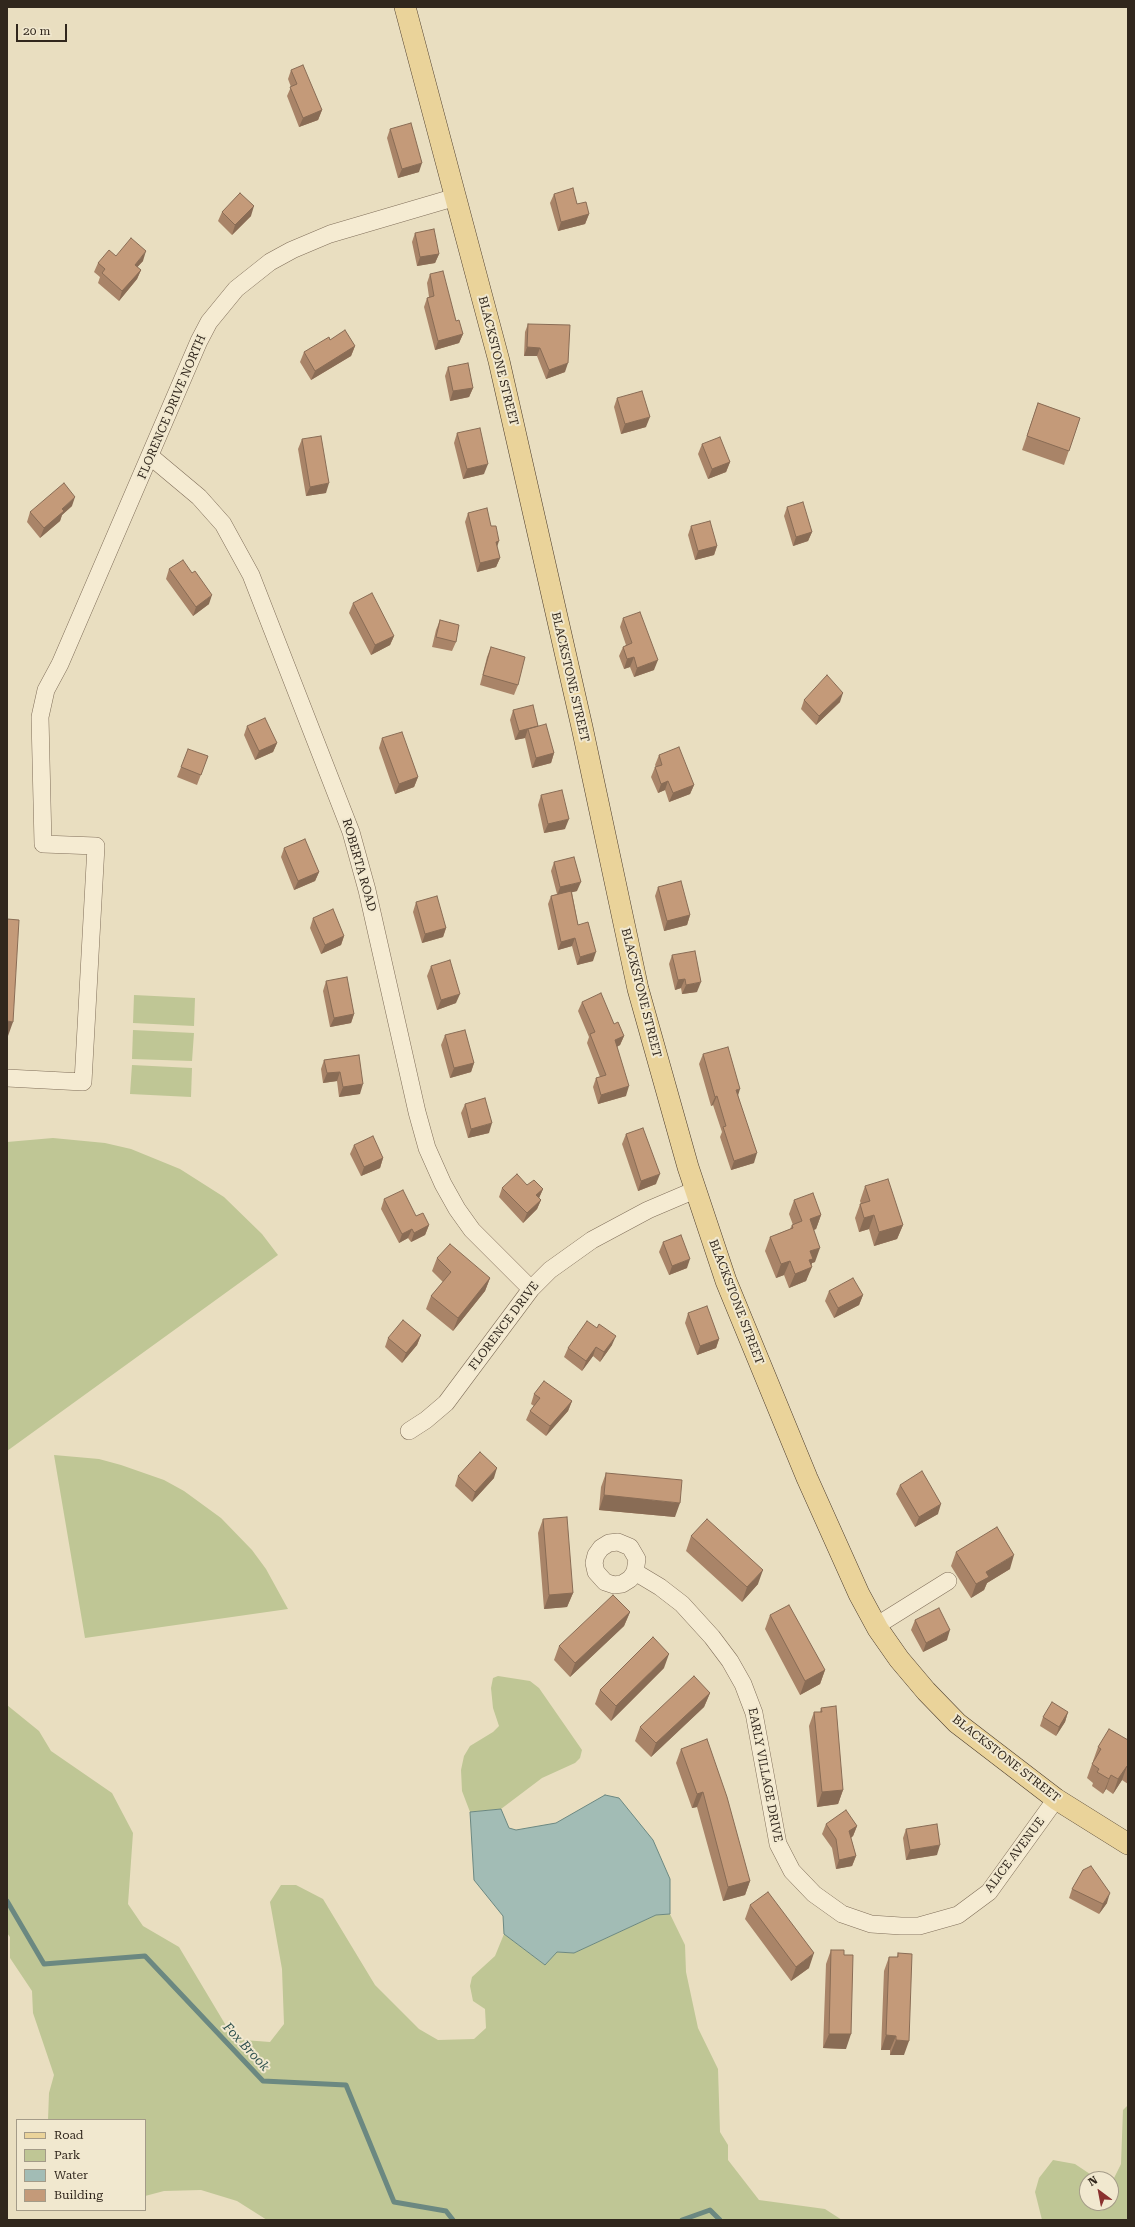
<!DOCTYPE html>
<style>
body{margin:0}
#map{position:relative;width:1135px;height:2227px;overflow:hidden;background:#e9dec0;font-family:"Roboto Serif",serif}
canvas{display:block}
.frame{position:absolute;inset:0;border:8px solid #31271d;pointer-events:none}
.legend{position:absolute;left:16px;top:2119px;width:130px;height:92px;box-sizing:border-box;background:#f1e8cf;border:1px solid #a49b88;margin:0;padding:5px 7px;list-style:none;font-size:12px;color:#31271d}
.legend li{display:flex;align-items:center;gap:8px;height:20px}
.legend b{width:20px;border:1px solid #a49b88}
.north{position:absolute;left:1079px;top:2171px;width:40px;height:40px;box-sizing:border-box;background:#f1e8cf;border:1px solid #a49b88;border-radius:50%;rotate:328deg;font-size:11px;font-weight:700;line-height:16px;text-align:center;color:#31271d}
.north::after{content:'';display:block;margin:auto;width:14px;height:18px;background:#8a312f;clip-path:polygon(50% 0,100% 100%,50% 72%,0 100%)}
.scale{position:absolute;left:16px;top:24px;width:51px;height:18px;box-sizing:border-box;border:2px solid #31271d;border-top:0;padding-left:5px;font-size:12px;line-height:14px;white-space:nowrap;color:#31271d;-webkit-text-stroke:3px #f1e8cf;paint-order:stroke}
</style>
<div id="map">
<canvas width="1135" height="2227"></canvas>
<div class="frame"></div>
<ul class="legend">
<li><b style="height:5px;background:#ead39a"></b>Road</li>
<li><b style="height:11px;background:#bfc695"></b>Park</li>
<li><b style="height:11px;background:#a2bcb5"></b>Water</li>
<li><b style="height:11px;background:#c49a79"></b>Building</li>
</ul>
<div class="north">N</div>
<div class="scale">20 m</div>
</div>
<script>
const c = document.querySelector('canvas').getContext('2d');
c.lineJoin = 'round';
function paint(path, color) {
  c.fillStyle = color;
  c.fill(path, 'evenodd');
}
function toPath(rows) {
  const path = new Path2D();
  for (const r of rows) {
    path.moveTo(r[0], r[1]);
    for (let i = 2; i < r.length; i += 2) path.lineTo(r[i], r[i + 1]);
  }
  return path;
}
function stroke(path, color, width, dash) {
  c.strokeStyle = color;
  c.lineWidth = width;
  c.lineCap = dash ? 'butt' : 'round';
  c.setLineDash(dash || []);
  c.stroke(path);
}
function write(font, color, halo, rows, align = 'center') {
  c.font = font + ' "Roboto Serif",serif';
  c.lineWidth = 4;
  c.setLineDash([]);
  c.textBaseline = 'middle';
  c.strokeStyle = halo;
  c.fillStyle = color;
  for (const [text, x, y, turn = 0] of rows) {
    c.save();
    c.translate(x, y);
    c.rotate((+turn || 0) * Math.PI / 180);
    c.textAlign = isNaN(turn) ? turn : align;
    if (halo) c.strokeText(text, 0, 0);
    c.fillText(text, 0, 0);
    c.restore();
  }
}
paint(toPath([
 [134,995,195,998,194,1026,133,1023],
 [133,1030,194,1033,192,1061,132,1059],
 [132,1065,192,1068,191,1097,130,1094],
 [53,1138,105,1143,131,1149,180,1169,224,1197,262,1234,278,1255,7,1451,7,1142],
 [54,1455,99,1459,121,1465,164,1480,184,1491,221,1518,252,1550,266,1569,288,1609,85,1638],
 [498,1676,530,1681,539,1688,582,1750,580,1758,575,1763,542,1778,501,1809,470,1812,462,1791,461,1770,464,1756,470,1746,493,1732,499,1726,493,1708,491,1688,493,1678],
 [7,1705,39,1731,51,1751,112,1793,133,1833,128,1904,143,1926,179,1947,228,2029,244,2040,270,2042,284,2024,282,1969,270,1902,281,1885,296,1885,323,1899,375,1985,419,2029,438,2040,474,2039,486,2028,485,2009,473,2001,470,1986,472,1977,495,1956,504,1934,545,1965,557,1952,574,1953,656,1915,670,1914,685,1945,686,1972,698,2028,718,2069,720,2132,728,2145,728,2160,759,2200,825,2209,842,2220,267,2220,237,2201,201,2190,164,2191,145,2196,145,2120,48,2120,49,2093,54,2075,33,2013,32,1991,10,1958,10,1937,7,1933],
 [1128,2105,1128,2220,1042,2220,1035,2192,1039,2178,1053,2160,1075,2164,1093,2176,1114,2178,1121,2164,1123,2110],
 [1087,2179,1111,2179,1111,2203,1087,2203]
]), '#bfc695');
const water = toPath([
 [605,1795,619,1798,653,1840,670,1879,670,1914,656,1915,574,1953,557,1952,545,1965,504,1934,503,1916,474,1880,470,1812,501,1809,509,1828,516,1830,556,1823,605,1795]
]);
paint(water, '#a2bcb5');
stroke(water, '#6b8881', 1);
stroke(toPath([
 [7,1901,44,1964,145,1956,263,2081,346,2085,394,2202,446,2211,453,2220],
 [682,2220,710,2210,720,2220]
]), '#6b8881', 5);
const minor = toPath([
 [150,456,199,497,223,524,251,575,351,832,367,890,417,1112,427,1148,443,1184,457,1209,472,1230,531,1289],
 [7,1078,83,1082,96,846,43,844,40,717,46,690,60,664,199,341,209,322,236,289,270,262,292,250,330,234,456,197],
 [409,1431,426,1420,446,1403,531,1289,550,1270,592,1240,648,1210,695,1190],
 [635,1572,630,1579,622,1584,614,1585,605,1582,596,1572,594,1563,596,1555,601,1548,609,1543,618,1542,630,1547,637,1559,635,1572,660,1587,682,1604,712,1637,730,1661,743,1684,754,1713,778,1844,792,1871,814,1894,842,1914,871,1924,901,1926,919,1926,958,1915,989,1892,1056,1799],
 [876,1626,948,1581]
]);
const major = toPath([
 [405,7,499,361,582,727,638,989,688,1167,726,1281,807,1478,859,1594,878,1629,899,1659,926,1691,957,1723,1056,1799,1128,1844]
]);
stroke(minor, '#806f5a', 18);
stroke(major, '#4e3e2e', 22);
stroke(minor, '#f5ebd2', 17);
stroke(major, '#ead39a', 21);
paint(toPath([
 [291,70,322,110,318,120,299,127,287,96,291,87,288,79],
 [390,129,419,172,398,178,387,138],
 [554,194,577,204,589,214,585,224,558,231,550,203],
 [222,212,251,216,232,235,218,221],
 [415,233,439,254,435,263,417,266,412,242],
 [116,256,143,261,137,267,141,270,137,279,119,301,98,283,100,277,94,272,98,263],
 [430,274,463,334,459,343,435,350,424,307,427,298,429,297,427,283],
 [528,324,565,372,546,379,537,356,524,356,525,332],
 [330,340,355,346,351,356,311,380,300,362,304,352],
 [448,367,473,388,469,397,450,401,445,376],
 [617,398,646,427,621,434,614,407],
 [1038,403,1080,418,1064,465,1022,450],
 [457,433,484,474,463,479,454,443],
 [302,439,326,493,306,496,298,449],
 [702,444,730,462,726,472,708,479,698,454],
 [72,506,62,515,60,521,40,538,27,522,30,512],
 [787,507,812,532,808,541,793,546,784,516],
 [468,513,491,526,500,558,496,567,477,572,465,522],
 [691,526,717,546,714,555,695,560,688,535],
 [169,569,192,573,209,604,193,616,166,579],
 [353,603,394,636,390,645,371,655,349,613],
 [623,618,654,670,634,677,630,667,624,669,619,656,623,647,626,645,620,627],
 [440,620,456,642,452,651,432,647,436,630],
 [491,647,518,685,514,695,480,685,487,657],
 [804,700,840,702,816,725,801,709],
 [513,710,538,726,554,753,551,763,532,768,525,738,515,740,510,720],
 [247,726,277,743,273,752,255,760,244,735],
 [382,738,418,777,414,787,395,794,379,748],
 [659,755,694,785,690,794,669,802,665,790,658,793,651,777,655,767,656,767,655,765],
 [208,756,197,785,177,777,181,767],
 [541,795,565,829,544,833,538,805],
 [284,848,319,872,315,881,294,890,281,857],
 [554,862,577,891,572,892,578,925,593,961,577,965,572,946,558,950,548,904,551,896,557,894,551,871],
 [658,887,690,915,687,925,664,931,655,896],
 [416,902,446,928,443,937,422,943,413,912],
 [313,918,344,936,341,945,321,954,310,928],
 [672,955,697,992,682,994,681,988,675,990,669,964],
 [431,966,456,1003,437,1010,427,976],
 [326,981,354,1014,351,1023,330,1027,323,991],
 [582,1002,614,1024,624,1036,620,1045,617,1047,626,1096,598,1104,593,1087,596,1078,600,1077,587,1043,589,1037,578,1011],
 [445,1035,474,1063,471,1072,450,1078,441,1045],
 [703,1054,738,1095,754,1163,731,1170,720,1137,722,1132,713,1105,711,1106,699,1064],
 [359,1055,360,1094,339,1097,337,1081,323,1083,321,1069,324,1060],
 [465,1104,489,1133,468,1138,461,1113],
 [626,1134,656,1184,638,1191,622,1144],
 [354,1145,383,1158,380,1168,361,1176,350,1154],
 [527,1185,543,1189,539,1198,541,1200,537,1209,523,1223,499,1197,502,1188],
 [865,1186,903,1225,897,1239,874,1246,869,1229,859,1232,855,1218,860,1204,861,1204,860,1201],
 [384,1199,416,1216,429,1225,425,1235,411,1242,408,1238,399,1243,381,1209],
 [794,1200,821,1215,816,1229,814,1230,815,1262,812,1263,806,1281,789,1288,784,1275,776,1278,765,1251,770,1237,790,1229,792,1225,793,1225,789,1214],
 [663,1242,687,1268,669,1275,659,1252],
 [437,1258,490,1278,485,1291,453,1331,426,1309,431,1296,443,1282,432,1271],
 [829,1291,863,1295,859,1305,834,1318,825,1301],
 [688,1313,719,1339,716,1348,697,1355,685,1323],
 [421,1335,417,1345,402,1363,385,1347,388,1338],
 [612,1345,600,1362,593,1356,582,1371,564,1357,568,1348],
 [534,1394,572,1401,568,1411,546,1436,526,1420,530,1411,534,1406,531,1404],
 [606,1473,675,1517,599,1510,601,1487],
 [458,1476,494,1478,472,1502,455,1486],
 [900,1485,938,1514,915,1527,896,1494],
 [543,1519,573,1593,567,1607,544,1609,538,1533],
 [691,1536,758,1584,742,1602,686,1551],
 [956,1552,1010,1569,987,1583,984,1590,971,1598,951,1566],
 [630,1612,624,1626,570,1677,554,1660,559,1646],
 [770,1615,825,1670,820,1684,800,1695,765,1629],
 [915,1620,947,1640,923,1652,911,1630],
 [664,1668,611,1721,595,1704,600,1690],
 [710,1693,704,1707,651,1757,635,1741,640,1727],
 [821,1708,843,1790,838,1804,817,1807,809,1726,814,1712,820,1712],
 [1068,1712,1065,1722,1056,1736,1040,1726,1043,1717],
 [1128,1740,1128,1784,1122,1780,1113,1794,1106,1789,1103,1794,1092,1786,1093,1783,1087,1778,1092,1764,1093,1762,1093,1761,1098,1747],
 [681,1749,750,1881,745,1895,723,1901,697,1807,692,1808,676,1763],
 [826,1824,857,1826,853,1836,851,1838,856,1856,852,1866,836,1869,832,1848,822,1834],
 [906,1829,937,1855,906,1860,903,1838],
 [1072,1889,1107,1903,1099,1914,1069,1898],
 [750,1905,809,1968,791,1981,745,1919],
 [831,1950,844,1955,846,2049,823,2048,826,1964],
 [898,1953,904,2055,890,2055,890,2050,881,2050,884,1971,889,1957,897,1957]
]), '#a98468');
paint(toPath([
 [322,110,318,120,299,127,303,118],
 [422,163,419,172,398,178,402,169],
 [254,206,251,216,232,235,235,225],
 [589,214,585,224,558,231,561,222],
 [146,251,143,261,131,274,135,265],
 [439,254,435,263,417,266,420,257],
 [141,270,137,279,119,301,122,291],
 [463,334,459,343,435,350,438,341],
 [355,346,351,356,311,380,315,371],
 [527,347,540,348,537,356,524,356],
 [568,363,565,372,546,379,549,370],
 [473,388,469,397,450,401,453,391],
 [650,417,646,427,621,434,625,424],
 [730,462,726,472,708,479,712,469],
 [488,464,484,474,463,479,467,469],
 [329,483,326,493,306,496,310,487],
 [75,497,72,506,62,515,60,521,40,538,44,528,62,509],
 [812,532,808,541,793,546,796,537],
 [499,541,496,550,496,542],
 [717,546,714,555,695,560,698,551],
 [500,558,496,567,477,572,480,563],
 [212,595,209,604,193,616,196,607],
 [394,636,390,645,371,655,375,645],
 [634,657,630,667,624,669,627,659],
 [658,660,654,670,634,677,637,668],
 [843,693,840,702,816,725,819,716],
 [538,726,528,729,525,738,515,740,519,731],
 [277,743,273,752,255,760,259,751],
 [554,753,551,763,532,768,536,758],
 [418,777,414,787,395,794,399,784],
 [668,781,665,790,658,793,661,784],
 [694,785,690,794,669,802,673,793],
 [569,819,565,829,544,833,548,824],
 [319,872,315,881,294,890,298,881],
 [581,882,577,891,557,896,560,887],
 [690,915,687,925,664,931,667,921],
 [446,928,443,937,422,943,425,934],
 [344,936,341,945,321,954,325,945],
 [575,938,572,946,558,950,561,942],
 [596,952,593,961,577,965,580,957],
 [685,979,681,988,675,990,678,980],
 [701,982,697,992,682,994,686,985],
 [460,994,456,1003,437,1010,441,1000],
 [354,1014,351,1023,330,1027,334,1018],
 [7,1021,13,1022,8,1036,7,1036],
 [624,1036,620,1045,612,1049,615,1040],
 [474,1063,471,1072,450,1078,454,1068],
 [340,1072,337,1081,323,1083,327,1073],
 [363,1084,360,1094,339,1097,343,1087],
 [629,1086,626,1096,598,1104,601,1095],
 [740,1089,737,1099,736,1090],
 [717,1096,713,1105,711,1106,715,1097],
 [492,1123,489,1133,468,1138,471,1129],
 [757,1153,754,1163,731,1170,734,1161],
 [383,1158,380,1168,361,1176,364,1167],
 [660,1174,656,1184,638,1191,641,1181],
 [543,1189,539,1198,536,1195],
 [541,1200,537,1209,523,1223,527,1213],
 [821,1215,816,1229,804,1233,810,1219],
 [874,1215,869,1229,859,1232,864,1218],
 [429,1225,425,1235,411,1242,414,1233],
 [903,1225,897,1239,874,1246,879,1232],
 [412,1229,408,1238,399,1243,402,1234],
 [820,1248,815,1262,812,1263,810,1268,812,1267,806,1281,789,1288,795,1274,810,1251],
 [690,1259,687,1268,669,1275,672,1266],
 [790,1261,784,1275,776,1278,781,1264],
 [490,1278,485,1291,453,1331,458,1318],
 [863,1295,859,1305,834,1318,838,1308],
 [421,1335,417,1345,402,1363,406,1353],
 [616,1336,612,1345,600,1362,604,1352],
 [719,1339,716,1348,697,1355,700,1346],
 [596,1347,593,1356,582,1371,586,1361],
 [572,1401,568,1411,546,1436,550,1426],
 [497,1468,494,1478,472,1502,475,1492],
 [604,1495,680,1503,675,1517,599,1510],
 [941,1504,938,1514,915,1527,919,1517],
 [1014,1555,1010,1569,987,1583,984,1590,971,1598,976,1584,986,1572],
 [763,1570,758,1584,742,1602,747,1587],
 [573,1593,567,1607,544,1609,549,1595],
 [630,1612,624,1626,570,1677,575,1663],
 [950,1630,947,1640,923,1652,926,1643],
 [669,1654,664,1668,611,1721,616,1706],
 [825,1670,820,1684,800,1695,805,1681],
 [710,1693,704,1707,651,1757,656,1743],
 [1068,1712,1065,1722,1056,1736,1059,1727],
 [1127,1766,1122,1780,1113,1794,1118,1779],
 [1111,1775,1106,1789,1103,1794,1109,1779],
 [843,1790,838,1804,817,1807,822,1792],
 [703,1792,697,1807,692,1808,697,1794],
 [857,1826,853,1836,846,1841,849,1831],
 [940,1845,937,1855,906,1860,910,1850],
 [856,1856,852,1866,836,1869,839,1860],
 [750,1881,745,1895,723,1901,728,1887],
 [1110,1893,1107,1903,1099,1914,1103,1904],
 [814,1953,809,1968,791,1981,796,1967],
 [829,2034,851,2034,846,2049,823,2048],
 [886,2035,896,2036,890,2050,881,2050],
 [896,2040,909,2041,904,2055,890,2055]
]), '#896c55');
const building = toPath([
 [303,65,322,110,303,118,290,87,297,84,291,70,303,65],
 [411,123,422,163,402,169,390,129,411,123],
 [573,188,577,204,586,202,589,214,561,222,554,194,573,188],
 [240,193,254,206,235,225,222,212,240,193],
 [434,229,439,254,420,257,415,233,434,229],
 [131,238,146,251,135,265,141,270,122,291,102,273,105,269,98,263,109,250,116,256,131,238],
 [443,271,456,321,459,320,463,334,438,341,427,298,434,296,430,274,443,271],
 [528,324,570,325,568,363,549,370,540,348,527,347,528,324],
 [345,330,355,346,315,371,304,352,329,337,330,340,345,330],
 [468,363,473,388,453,391,448,367,468,363],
 [642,391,650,417,625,424,617,398,642,391],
 [1038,403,1080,418,1069,451,1027,436,1038,403],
 [480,428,488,464,467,469,457,433,480,428],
 [321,436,329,483,310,487,302,439,321,436],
 [720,437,730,462,712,469,702,444,720,437],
 [64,483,75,497,62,509,64,511,44,528,30,512,64,483],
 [803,502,812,532,796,537,787,507,803,502],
 [487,508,491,526,496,526,499,541,496,542,500,558,480,563,468,513,487,508],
 [710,521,717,546,698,551,691,526,710,521],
 [183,560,192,573,195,571,212,595,196,607,169,569,183,560],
 [372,593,394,636,375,645,353,603,372,593],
 [640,612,658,660,637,668,634,657,627,659,623,647,632,643,623,618,640,612],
 [440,620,459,625,456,642,436,637,440,620],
 [491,647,525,657,518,685,483,675,491,647],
 [827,675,843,693,819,716,804,700,827,675],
 [533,705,538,726,519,731,513,710,533,705],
 [265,718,277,743,259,751,247,726,265,718],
 [546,724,554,753,536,758,528,729,546,724],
 [402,732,418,777,399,784,382,738,402,732],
 [679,747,694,785,673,793,668,781,661,784,655,767,662,765,659,755,679,747],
 [188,749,208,756,201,775,181,767,188,749],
 [562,790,569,819,548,824,541,795,562,790],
 [305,839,319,872,298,881,284,848,305,839],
 [574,857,581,882,560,887,554,862,574,857],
 [681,881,690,915,667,921,658,887,681,881],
 [571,891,578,925,588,922,596,952,580,957,575,938,561,942,551,896,571,891],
 [437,896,446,928,425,934,416,902,437,896],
 [333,909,344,936,325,945,313,918,333,909],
 [7,919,19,920,13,1022,7,1021,7,919],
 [695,951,701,982,686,985,685,979,678,980,672,955,695,951],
 [450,960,460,994,441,1000,431,966,450,960],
 [347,977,354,1014,334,1018,326,981,347,977],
 [601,993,614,1024,618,1022,624,1036,615,1040,629,1086,601,1095,596,1078,606,1075,590,1034,595,1032,582,1002,601,993],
 [465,1030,474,1063,454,1068,445,1035,465,1030],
 [728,1047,740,1089,736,1090,757,1153,734,1161,723,1127,726,1126,717,1096,715,1097,703,1054,728,1047],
 [359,1055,363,1084,343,1087,340,1072,327,1073,324,1060,359,1055],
 [485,1098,492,1123,471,1129,465,1104,485,1098],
 [643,1128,660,1174,641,1181,626,1134,643,1128],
 [373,1136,383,1158,364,1167,354,1145,373,1136],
 [517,1174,527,1185,534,1180,543,1189,536,1195,541,1200,527,1213,502,1188,517,1174],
 [888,1179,903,1225,879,1232,874,1215,864,1218,860,1204,870,1201,865,1186,888,1179],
 [403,1190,416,1216,423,1213,429,1225,414,1233,412,1229,402,1234,384,1199,403,1190],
 [813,1193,821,1215,810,1219,820,1248,810,1251,813,1259,809,1260,812,1267,795,1274,790,1261,781,1264,770,1237,793,1228,792,1225,802,1221,794,1200,813,1193],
 [681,1235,690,1259,672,1266,663,1242,681,1235],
 [450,1244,490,1278,458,1318,431,1296,451,1272,437,1258,450,1244],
 [853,1278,863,1295,838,1308,829,1291,853,1278],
 [707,1306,719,1339,700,1346,688,1313,707,1306],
 [403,1320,421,1335,406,1353,388,1338,403,1320],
 [587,1321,597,1328,599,1324,616,1336,604,1352,596,1347,586,1361,568,1348,587,1321],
 [544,1381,572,1401,550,1426,530,1411,540,1398,534,1394,544,1381],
 [480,1452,497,1468,475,1492,458,1476,480,1452],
 [922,1471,941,1504,919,1517,900,1485,922,1471],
 [606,1473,682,1480,680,1503,604,1495,606,1473],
 [567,1517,573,1593,549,1595,543,1519,567,1517],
 [707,1519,763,1570,747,1587,691,1536,707,1519],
 [997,1527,1014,1555,986,1572,989,1577,976,1584,956,1552,997,1527],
 [613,1595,630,1612,575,1663,559,1646,613,1595],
 [789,1605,825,1670,805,1681,770,1615,789,1605],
 [939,1608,950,1630,926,1643,915,1620,939,1608],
 [653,1637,669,1654,616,1706,600,1690,653,1637],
 [694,1676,710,1693,656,1743,640,1727,694,1676],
 [1052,1702,1068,1712,1059,1727,1043,1717,1052,1702],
 [836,1706,843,1790,822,1792,814,1712,822,1712,821,1708,836,1706],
 [1109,1729,1128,1740,1128,1766,1127,1766,1118,1779,1111,1775,1109,1779,1097,1772,1099,1769,1092,1764,1101,1749,1098,1747,1109,1729],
 [707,1739,727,1797,750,1881,728,1887,703,1792,697,1794,681,1749,707,1739],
 [846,1810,857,1826,849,1831,856,1856,839,1860,836,1839,826,1824,846,1810],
 [937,1824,940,1845,910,1850,906,1829,937,1824],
 [1091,1866,1110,1893,1103,1904,1072,1889,1083,1870,1091,1866],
 [768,1892,814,1953,796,1967,750,1905,768,1892],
 [831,1950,844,1950,844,1955,853,1955,851,2034,829,2034,831,1950],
 [898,1953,912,1954,909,2041,896,2040,896,2036,886,2035,889,1957,898,1957,898,1953]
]);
paint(building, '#c49a79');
stroke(building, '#896c55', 1);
write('12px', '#31271d', '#f1e8cf', [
 ["BLACKSTONE STREET",498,361,76],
 ["FLORENCE DRIVE NORTH",172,407,-67],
 ["BLACKSTONE STREET",570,677,77],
 ["ROBERTA ROAD",359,865,74],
 ["BLACKSTONE STREET",641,993,76],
 ["BLACKSTONE STREET",736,1302,69],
 ["FLORENCE DRIVE",504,1326,-53],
 ["BLACKSTONE STREET",1006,1759,38],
 ["EARLY VILLAGE DRIVE",765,1775,79],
 ["ALICE AVENUE",1015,1855,-53]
]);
write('italic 13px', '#2d504e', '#f1e8cf', [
 ["Fox Brook",246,2047,47]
]);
</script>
